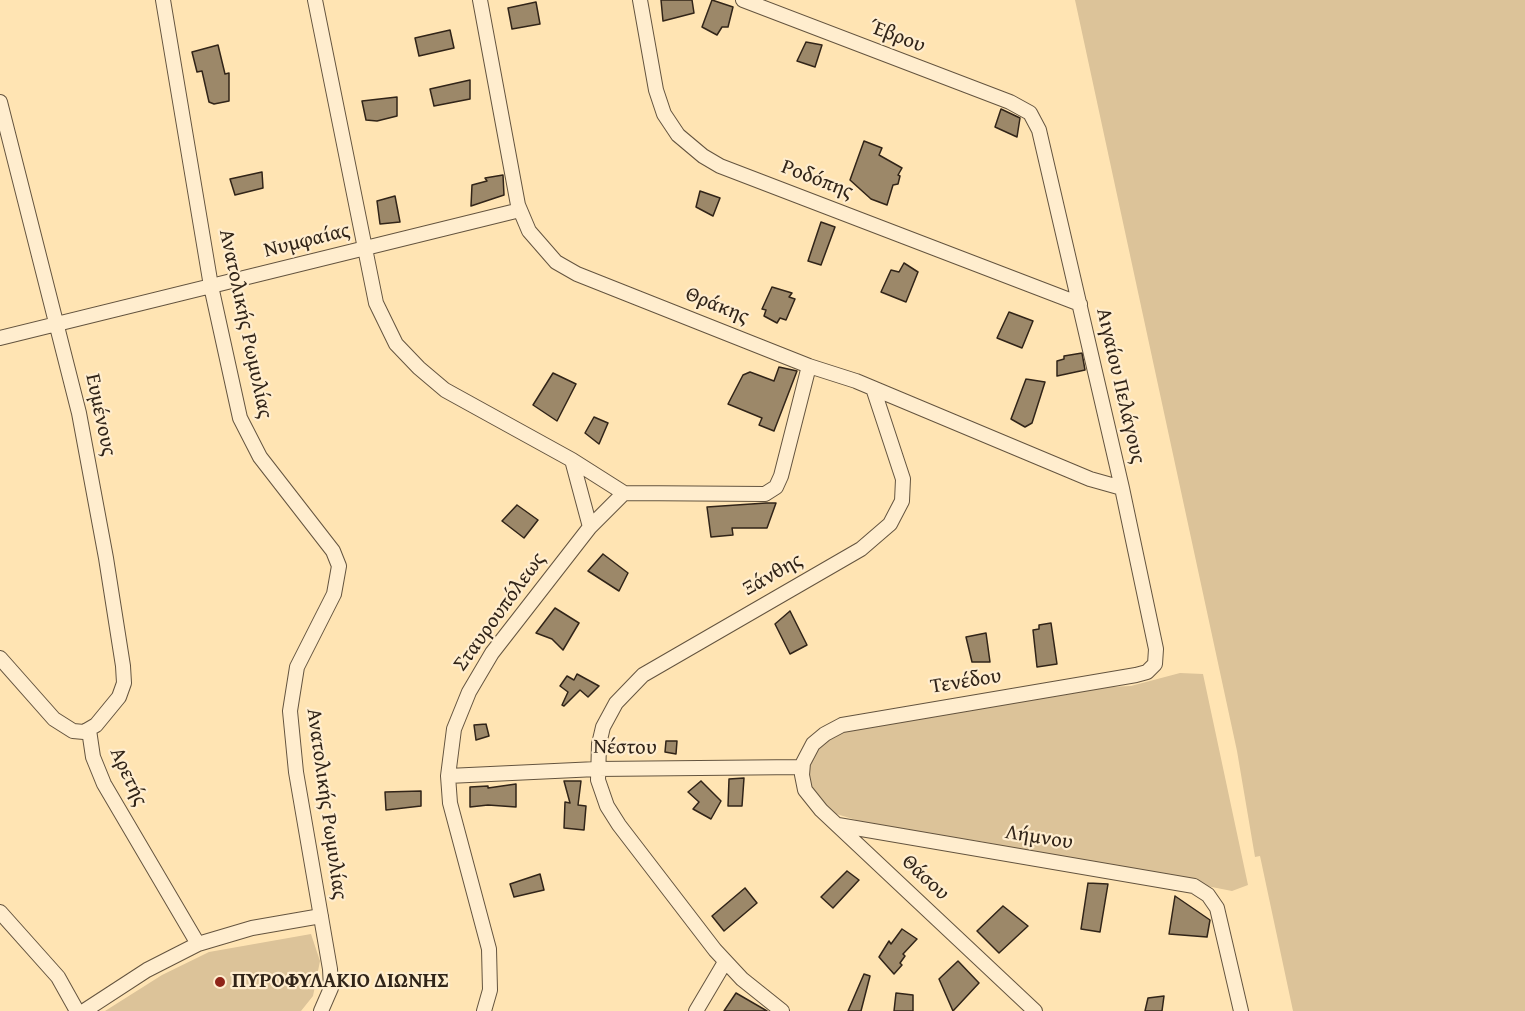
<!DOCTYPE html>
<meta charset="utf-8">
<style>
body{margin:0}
canvas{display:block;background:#ffe4b3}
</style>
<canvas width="1525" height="1011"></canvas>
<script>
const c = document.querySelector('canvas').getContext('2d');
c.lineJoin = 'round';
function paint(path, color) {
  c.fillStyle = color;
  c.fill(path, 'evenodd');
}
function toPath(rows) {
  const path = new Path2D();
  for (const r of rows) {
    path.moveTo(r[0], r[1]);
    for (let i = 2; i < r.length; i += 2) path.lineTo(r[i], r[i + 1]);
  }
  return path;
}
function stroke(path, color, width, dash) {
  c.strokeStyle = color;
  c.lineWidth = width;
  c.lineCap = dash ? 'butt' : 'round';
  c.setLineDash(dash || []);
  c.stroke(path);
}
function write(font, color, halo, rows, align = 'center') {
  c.font = font + ' "Gentium Book Plus",serif';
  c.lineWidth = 4.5;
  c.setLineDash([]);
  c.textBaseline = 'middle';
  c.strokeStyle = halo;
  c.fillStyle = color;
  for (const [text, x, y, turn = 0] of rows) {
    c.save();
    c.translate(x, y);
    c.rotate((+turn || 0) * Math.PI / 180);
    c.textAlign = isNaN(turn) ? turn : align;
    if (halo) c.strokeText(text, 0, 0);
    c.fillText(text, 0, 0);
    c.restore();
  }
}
paint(toPath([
 [1075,0,1525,0,1525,1011,1293,1011,1260,856,1255,857,1237,751],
 [1180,673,1203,674,1248,885,1232,891,984,842,869,824,830,812,820,803,811,784,808,760,816,746,842,727,1088,688,1131,686],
 [311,934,320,961,313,996,301,1011,105,1011,162,975,209,952]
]), '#dcc399');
const building = toPath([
 [661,0,692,0,694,13,663,21,661,0],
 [712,0,733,7,728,27,722,27,717,35,702,27,712,0],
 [536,2,540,24,512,29,508,8,536,2],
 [450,30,454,48,419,56,415,38,450,30],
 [806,42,822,45,815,67,797,61,806,42],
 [218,45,225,74,229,73,229,101,214,104,209,102,202,71,197,72,192,52,218,45],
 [470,80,470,99,434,106,430,89,470,80],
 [397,97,397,116,377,121,366,120,362,101,397,97],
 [1001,109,1020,118,1017,137,995,127,1001,109],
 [864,141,882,148,879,155,902,168,898,175,900,176,898,184,893,185,887,205,871,199,850,180,864,141],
 [262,172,263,188,235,195,230,179,262,172],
 [503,175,504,195,471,206,472,185,487,181,485,178,503,175],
 [700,191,720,198,713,216,696,207,700,191],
 [395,196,400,222,380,224,377,201,395,196],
 [821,222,835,227,821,265,808,261,821,222],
 [904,263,918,272,906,302,881,292,891,270,899,272,904,263],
 [772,287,792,293,789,297,795,299,786,320,780,318,777,323,764,316,766,310,762,309,772,287],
 [1009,312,1033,321,1022,348,997,338,1009,312],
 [1082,353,1085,370,1057,376,1057,361,1064,359,1064,356,1082,353],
 [779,367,797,371,774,431,759,425,762,418,728,404,743,375,750,372,774,381,779,367],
 [553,373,576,384,557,421,533,405,553,373],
 [1026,379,1045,382,1032,423,1025,427,1011,419,1026,379],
 [594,417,608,423,599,444,585,433,594,417],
 [766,503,776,503,767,528,732,528,733,535,711,537,707,507,766,503],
 [517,505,538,520,524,538,502,521,517,505],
 [603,554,628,573,619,591,588,571,603,554],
 [555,608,579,623,563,650,552,639,536,633,555,608],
 [790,611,807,645,790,654,775,624,790,611],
 [1051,623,1057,664,1037,667,1033,630,1039,629,1039,625,1051,623],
 [986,633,990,662,972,662,966,637,986,633],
 [577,674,599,686,588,697,580,690,564,706,562,705,568,692,560,686,567,676,574,680,577,674],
 [486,724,489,736,476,740,474,725,486,724],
 [666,741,677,741,676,754,665,752,666,741],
 [744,778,742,806,728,806,729,779,744,778],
 [564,781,581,781,578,805,586,806,584,830,564,828,565,802,570,803,564,781],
 [701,781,721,801,711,819,693,809,699,802,688,792,701,781],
 [516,784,516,807,488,805,470,807,470,787,488,786,488,788,516,784],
 [421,791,421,806,386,810,385,792,421,791],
 [847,871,859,880,833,908,821,897,847,871],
 [540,874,544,890,514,897,510,884,540,874],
 [1088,883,1108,884,1100,932,1081,929,1088,883],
 [745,888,757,903,724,931,712,916,745,888],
 [1175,896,1210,920,1207,937,1169,934,1175,896],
 [1003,906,1028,926,999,953,977,931,1003,906],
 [902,929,917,939,903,954,905,956,900,963,902,965,894,974,879,957,889,941,891,944,902,929],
 [958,961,979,983,953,1011,939,979,958,961],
 [864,974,870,976,861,1011,848,1011,864,974],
 [736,993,767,1011,724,1011,736,993],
 [896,993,913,995,913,1011,894,1011,896,993],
 [1164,996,1162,1011,1145,1011,1148,998,1164,996]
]);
paint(building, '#9c8869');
stroke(building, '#312418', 1.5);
const street = toPath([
 [163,0,211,286,240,418,260,457,333,551,339,566,334,594,297,667,290,711,296,772,330,969,331,988,321,1011],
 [315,0,376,303,396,344,419,368,445,390,572,460,624,493,765,494,776,487,781,476,809,366],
 [480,0,518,205,529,231,556,262,577,274,809,366,856,381,1090,479,1122,488],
 [640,0,656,90,664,114,678,135,703,156,720,166,1080,304],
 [743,0,1010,102,1030,113,1039,130,1122,488,1156,649,1155,664,1147,672,1136,675,842,725,825,734,813,744,803,763,802,775,805,790,821,810,1035,1011],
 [0,102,79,413,106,558,123,666,124,683,119,697,96,725,84,732,73,731,54,719,0,658],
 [0,338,520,210],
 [572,460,590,527],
 [89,730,93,757,104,784,198,944],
 [448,776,597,769,802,767],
 [838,825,1194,886,1208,895,1217,908,1241,1011],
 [0,912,58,977,77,1011],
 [84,1011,147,970,198,944,252,928,321,916],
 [484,1011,490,990,489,949,450,803,448,776,454,729,469,692,492,653,590,527,624,493],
 [696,1011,725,962],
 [782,1011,742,979,715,950,619,825,607,806,598,780,599,744,603,727,616,703,643,675,861,549,890,524,902,501,903,479,873,388]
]);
stroke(street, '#64543f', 16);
stroke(street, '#ffedce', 14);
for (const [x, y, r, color] of [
 [220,982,6,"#8f2418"]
]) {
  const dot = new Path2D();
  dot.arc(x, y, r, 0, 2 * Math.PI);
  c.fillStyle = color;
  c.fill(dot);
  stroke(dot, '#ffedce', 2);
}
write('21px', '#312418', '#ffedce', [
 ["Έβρου",897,37,21],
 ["Ροδόπης",817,180,21],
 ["Νυμφαίας",307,241,-14],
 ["Θράκης",717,306,22],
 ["Ανατολικής Ρωμυλίας",245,324,78],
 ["Αιγαίου Πελάγους",1120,386,77],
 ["Ευμένους",100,415,78],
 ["Ξάνθης",773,575,-30],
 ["Σταυρουπόλεως",500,612,-54],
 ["Τενέδου",966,682,-9],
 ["Νέστου",625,748,1],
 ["Αρετής",128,777,65],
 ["Ανατολικής Ρωμυλίας",326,804,82],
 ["Λήμνου",1039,838,9],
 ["Θάσου",925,878,43]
]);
write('bold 21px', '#312418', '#ffedce', [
 ["ΠΥΡΟΦΥΛΑΚΙΟ ΔΙΩΝΗΣ",232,982]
], 'left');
</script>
